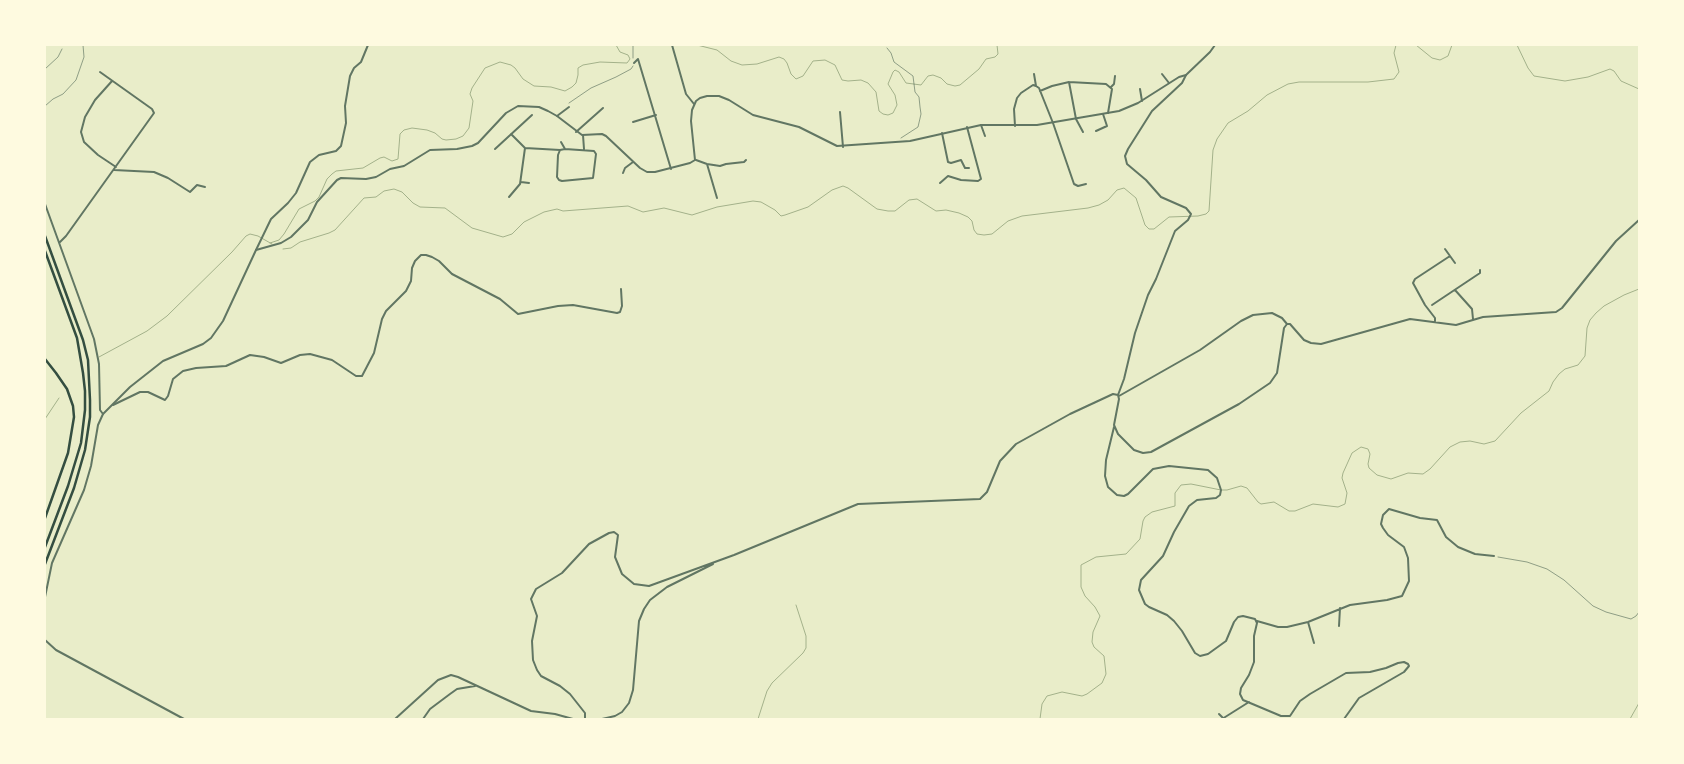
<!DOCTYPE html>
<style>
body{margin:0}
#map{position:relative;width:1684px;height:764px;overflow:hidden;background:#e9edc9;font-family:Roboto,sans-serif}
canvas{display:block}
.frame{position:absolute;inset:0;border:46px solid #fefae0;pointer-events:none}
</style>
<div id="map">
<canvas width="1684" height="764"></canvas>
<div class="frame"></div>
</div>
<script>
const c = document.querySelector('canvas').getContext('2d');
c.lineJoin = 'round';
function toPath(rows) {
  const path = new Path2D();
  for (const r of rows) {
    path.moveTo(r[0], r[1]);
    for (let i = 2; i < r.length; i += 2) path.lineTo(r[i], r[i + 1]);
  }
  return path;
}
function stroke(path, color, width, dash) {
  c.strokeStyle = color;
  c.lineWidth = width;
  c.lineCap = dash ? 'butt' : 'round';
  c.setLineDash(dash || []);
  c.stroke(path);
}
stroke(toPath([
 [697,45,717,50,731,61,742,65,757,64,779,57,784,59,787,63,791,74,796,79,803,76,813,61,825,60,835,65,842,80,848,81,861,80,868,83,876,92,879,111,883,114,888,115,893,113,897,105,895,95,888,84,893,72,895,70,899,72,906,83,921,85,928,76,933,75,941,78,947,84,955,86,960,85,979,69,986,59,995,57,998,54,997,45],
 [1416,45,1432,58,1440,60,1448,56,1452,45],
 [1517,45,1528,68,1534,76,1565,81,1588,77,1610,69,1614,71,1621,81,1639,89],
 [270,243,279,240,284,234,299,209,315,201,319,197,327,179,332,174,336,171,363,168,380,158,384,157,392,161,398,159,400,134,404,130,412,128,427,130,435,133,442,139,446,140,456,139,463,136,469,128,473,101,470,94,472,88,485,68,500,62,511,65,515,68,523,79,534,86,551,87,565,91,572,87,576,83,578,75,578,68,583,65,600,62,627,63,630,59,628,55,620,52,616,45],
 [283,249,291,248,300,242,329,233,335,230,364,198,376,197,384,191,394,189,402,192,413,203,420,207,445,208,472,228,503,237,512,234,524,222,544,212,557,209,563,211,628,206,643,212,664,208,692,215,717,207,753,201,761,202,775,210,781,216,785,215,808,207,832,190,843,186,848,188,877,209,888,211,895,211,909,200,917,199,936,211,946,210,959,213,968,217,972,221,974,230,977,234,984,235,992,234,1008,221,1022,216,1088,208,1099,205,1108,200,1117,190,1124,188,1136,198,1145,225,1149,229,1154,229,1169,217,1198,216,1206,214,1209,211,1213,150,1217,139,1228,123,1248,111,1267,95,1288,84,1299,82,1368,82,1394,79,1399,72,1394,53,1396,45],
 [99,357,147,331,167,316,232,252,246,236,250,234,258,236,272,244],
 [45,419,59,398],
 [758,719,767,691,772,683,803,653,806,648,806,636,796,605],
 [1040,719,1042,704,1047,696,1062,692,1082,696,1087,694,1102,683,1106,674,1104,656,1094,647,1092,642,1093,632,1100,616,1095,607,1085,596,1081,587,1081,565,1096,557,1126,554,1140,539,1143,521,1145,517,1152,512,1175,506,1175,493,1181,485,1191,484,1221,490,1227,490,1241,486,1247,488,1258,502,1261,504,1274,502,1289,511,1295,511,1313,504,1338,507,1345,504,1347,493,1342,478,1343,473,1352,453,1361,447,1368,449,1370,454,1368,464,1369,468,1377,475,1391,479,1408,473,1423,474,1430,469,1450,447,1460,442,1470,441,1484,444,1495,441,1521,413,1549,391,1553,382,1559,374,1565,369,1578,365,1585,356,1587,328,1590,320,1596,313,1604,306,1624,295,1639,289],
 [1630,719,1639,703]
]), '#a3b18a', 1);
stroke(toPath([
 [633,45,633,58],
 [887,48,891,53,894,62,913,76,915,92,919,97,920,107,921,114,918,127,901,138],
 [45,69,58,57,62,49],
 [569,103,591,88,616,77,631,69,633,66],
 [45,106,53,99,63,94,76,80,84,57,83,45],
 [1498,557,1527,562,1547,569,1564,580,1593,606,1606,612,1631,619,1636,616,1639,612]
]), '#344e41', 0.5);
stroke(toPath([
 [672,45,686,94,694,104],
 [634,63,638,59,671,169],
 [1034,74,1036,86],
 [1162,74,1169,83],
 [112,81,95,100,85,117,81,132,84,142,98,155,116,167],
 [1069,82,1076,119,1083,132],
 [1111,87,1114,84,1115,76],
 [1140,89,1142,101],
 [1040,91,1052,86,1069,82,1106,84,1112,89,1108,113],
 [840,112,843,147],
 [557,116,569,107],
 [633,122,656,115],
 [981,125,985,136],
 [1015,126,1014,109,1017,98,1021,93,1033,85,1036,86,1039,88,1053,123,1074,184,1078,186,1086,184],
 [1096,131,1107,126,1103,114],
 [576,132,603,108],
 [942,133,948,162,951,163,961,160,965,168,969,168],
 [511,134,525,148],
 [583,135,584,149],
 [561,142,565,149],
 [495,149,532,115],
 [565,149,594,151,596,154,593,178,562,181,559,180,557,177,558,155,560,150,565,149],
 [696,160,707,164,720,166,726,164,744,162,746,160],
 [707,164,717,198],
 [114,170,154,172,168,178,190,192,197,185,205,187],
 [623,173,625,168,633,162],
 [521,182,529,183],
 [940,183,948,176,961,180,978,181,981,179,967,127],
 [509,197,520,184,525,148,560,150],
 [45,204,94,339,99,364,100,410,103,414,98,425,91,466,84,490,52,563,45,597],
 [60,242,66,236,154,113,152,109,100,72],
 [1445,249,1455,263],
 [256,250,271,219,288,203,296,193,310,162,319,155,336,151,341,146,346,123,345,106,350,76,354,68,361,62,368,45],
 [1455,290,1472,309,1473,319],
 [1432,305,1480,273,1480,270],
 [1435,321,1435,318,1425,305,1413,283,1415,279,1450,256],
 [1118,395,1124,379,1135,333,1148,295,1156,279,1175,231,1188,220,1191,214,1186,208,1161,197,1146,180,1127,164,1125,156,1128,149,1152,111,1182,83,1186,75],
 [1119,396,1200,350,1241,321,1253,315,1272,313,1282,318,1287,324],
 [113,405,140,392,148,392,165,400,168,396,173,379,183,371,196,368,226,366,250,355,264,357,281,363,300,355,310,354,332,360,356,376,362,376,374,353,382,319,386,311,406,291,411,281,412,268,415,261,421,255,426,255,432,257,439,261,452,274,500,299,518,314,558,306,573,305,617,313,620,312,622,306,621,289],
 [1114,427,1106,460,1105,476,1108,487,1117,495,1124,496,1128,494,1153,469,1169,466,1208,470,1217,478,1221,490,1220,495,1216,498,1197,500,1189,506,1174,532,1163,556,1141,580,1139,590,1145,604,1149,607,1167,615,1174,621,1182,631,1195,653,1200,656,1208,654,1226,641,1234,622,1238,617,1243,616,1255,619,1257,623,1254,636,1254,662,1249,675,1241,688,1240,694,1243,700,1281,716,1290,716,1300,701,1310,694,1346,673,1370,672,1386,668,1398,663,1404,662,1408,664,1409,666,1404,672,1359,698,1344,719],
 [1257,621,1278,627,1287,627,1308,622,1350,605,1387,600,1402,596,1409,581,1408,558,1404,547,1388,535,1383,528,1381,524,1383,515,1389,509,1420,518,1437,520,1446,537,1458,547,1475,554,1494,556],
 [1308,622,1314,643],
 [1339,626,1340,608],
 [45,640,56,650,184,719],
 [1219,714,1223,718],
 [395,719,438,680,451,675,458,677,531,711,555,714,573,719],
 [423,719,430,709,450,694,457,689,475,686],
 [585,719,585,713,570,694,560,686,541,676,537,670,533,660,532,641,537,616,531,599,536,589,562,573,589,544,609,533,614,532,618,535,615,557,622,574,634,584,649,586,734,555,858,504,980,499,987,492,1000,461,1016,444,1070,414,1113,394,1118,395,1119,399,1114,425,1118,434,1134,450,1143,453,1151,452,1239,404,1270,383,1277,373,1284,328,1287,324,1290,324,1304,340,1311,343,1321,344,1410,319,1456,325,1483,317,1556,312,1562,308,1616,241,1639,220],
 [602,719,615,716,622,712,629,703,633,690,639,621,644,609,650,600,667,587,713,564],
 [1222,719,1249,702]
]), '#617663', 2);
stroke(toPath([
 [103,414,130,387,163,361,203,344,211,338,223,321,256,250,281,243,291,237,308,220,317,202,337,180,341,178,366,179,376,177,390,169,404,166,430,150,457,149,472,146,478,143,506,113,518,106,539,107,548,111,557,116,582,135,602,134,606,136,640,168,647,172,655,172,690,163,695,160,691,121,692,110,696,101,700,98,707,96,719,96,729,100,753,115,799,127,837,146,910,141,981,125,1037,125,1119,111,1138,103,1179,77,1186,75,1210,52,1215,45]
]), '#617663', 2);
stroke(toPath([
 [45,359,56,373,67,389,73,406,74,417,68,453,45,518]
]), '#344e41', 2.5);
stroke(toPath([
 [45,236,83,340,88,360,90,400,90,417,85,450,74,488,45,564],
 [45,251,77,338,83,373,85,391,85,410,81,443,68,486,45,547]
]), '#344e41', 2.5);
</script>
